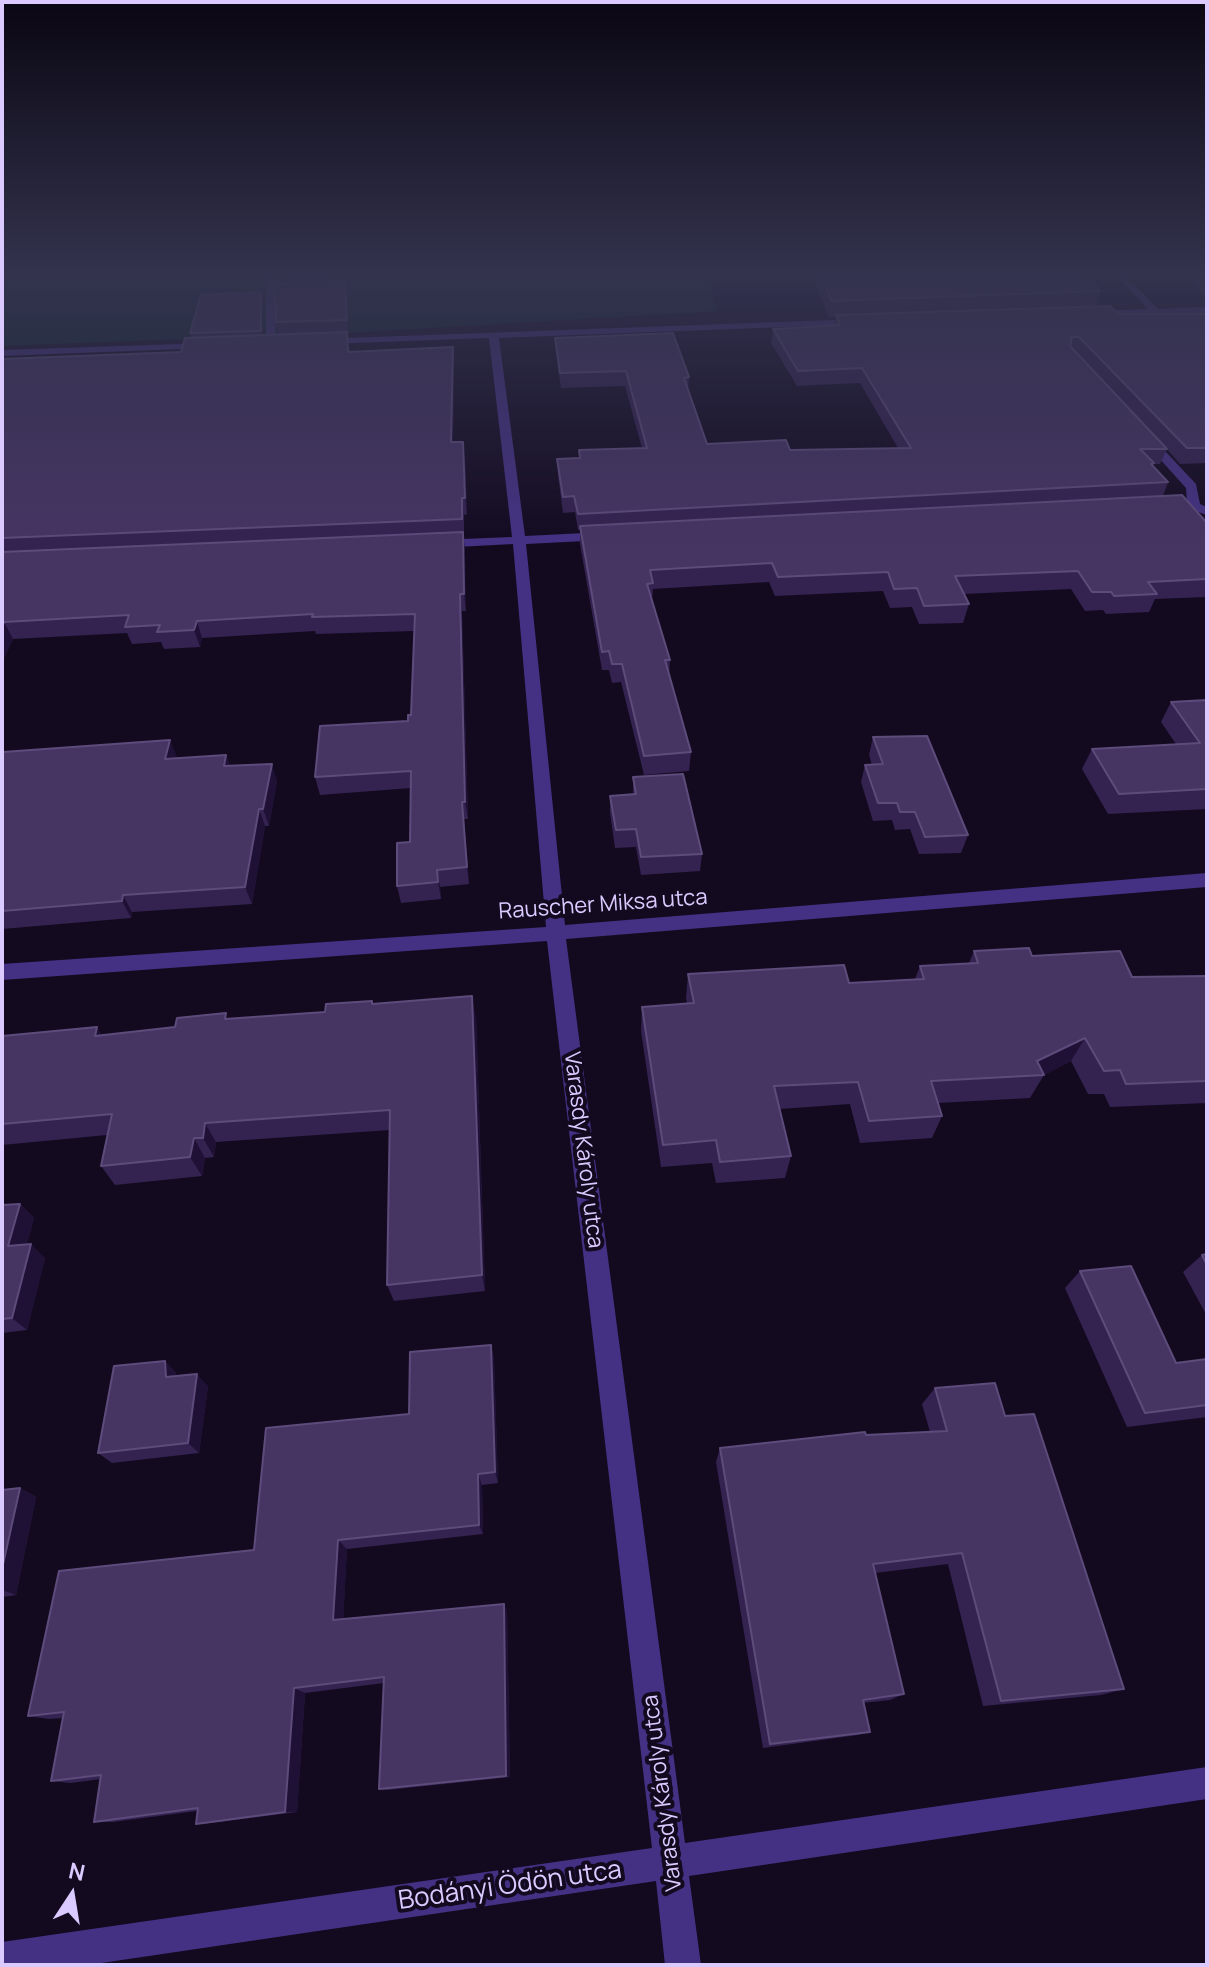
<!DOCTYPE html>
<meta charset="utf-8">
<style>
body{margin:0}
#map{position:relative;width:1209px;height:1967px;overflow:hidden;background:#130a20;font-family:Manrope,sans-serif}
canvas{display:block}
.frame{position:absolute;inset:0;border:4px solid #dbcaff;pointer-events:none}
.north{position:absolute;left:32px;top:1855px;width:80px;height:80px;-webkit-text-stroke:6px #130a20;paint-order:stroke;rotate:12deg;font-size:22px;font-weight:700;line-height:32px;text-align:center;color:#dbcaff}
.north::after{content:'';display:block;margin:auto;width:28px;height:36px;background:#dbcaff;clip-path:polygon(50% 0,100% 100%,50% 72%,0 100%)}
</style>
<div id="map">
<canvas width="1209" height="1967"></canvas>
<div class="frame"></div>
<div class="north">N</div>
</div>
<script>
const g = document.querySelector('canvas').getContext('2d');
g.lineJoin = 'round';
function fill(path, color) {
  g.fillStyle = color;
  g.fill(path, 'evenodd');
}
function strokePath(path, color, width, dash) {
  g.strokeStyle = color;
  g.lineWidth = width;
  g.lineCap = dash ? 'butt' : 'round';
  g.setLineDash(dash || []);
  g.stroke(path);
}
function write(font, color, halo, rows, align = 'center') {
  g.font = font + ' Manrope,sans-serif';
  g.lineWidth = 8;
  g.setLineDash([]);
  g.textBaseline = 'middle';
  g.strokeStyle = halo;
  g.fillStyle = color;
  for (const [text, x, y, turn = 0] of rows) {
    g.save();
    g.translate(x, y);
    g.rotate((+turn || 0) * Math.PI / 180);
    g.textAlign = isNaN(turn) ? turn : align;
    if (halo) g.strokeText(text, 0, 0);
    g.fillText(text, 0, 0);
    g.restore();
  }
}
const green = new Path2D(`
 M2 273H708L717 311 345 333 2 346Z`);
const minor = new Path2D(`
 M266 273H274L276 343 271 346 266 343Z
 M1114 273H1123L1158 309 1207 307V313L1088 316 1091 311 1148 309Z
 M859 319 862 324 499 338 525 536 605 532 611 536 605 540 526 544 565 925 1207 873V887L566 939 685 1843 1207 1767V1799L689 1876 701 1965H665L656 1881 88 1965H2V1942L652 1848 547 941 2 980V964L546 927 513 544 437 548 430 544 437 540 512 537 489 338 324 344 320 339Z
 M212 343 213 345 208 348 2 356V350Z
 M1141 434H1149L1196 484 1200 504 1207 507V515L1192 510 1160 508 1158 505 1164 501 1187 502 1186 488 1141 438Z`);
const wall = new Path2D(`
 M814 273H1084L1100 291 1096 306 1118 314H1207V463L1180 464 1167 449 1160 464H1154L1153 466 1168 482 1163 496 1207 523V597L1155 599 1149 612 1106 614 1103 610 1085 611 1071 589 964 594 969 604 963 623 919 624 912 607 890 608 883 591 775 596 769 582 653 589 652 600 670 660 669 674 691 752 689 771 644 775 621 682 612 683 609 670H602L580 544V530H578L575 512 563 513 558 475 557 459 579 458V450L642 448 625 386 561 388 556 353 555 338 689 377 688 390 707 444 790 450 898 448 860 383 797 386 771 343 773 329 834 325 836 317H829L813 277Z
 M1207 273V299L1183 274Z
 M345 281 348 295 349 334H347L350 352 454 362 453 442 465 458 467 514 464 515V535H463L466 611H462L468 819H464L469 884 440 887 441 899 401 903 397 886 410 842 411 788 320 795 315 777 408 721 411 715 414 631 316 634 315 631 202 638 200 647 164 649 161 642 132 644 127 633 13 639 2 662V359L181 352 191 338 190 333 261 292 263 299V335H278L276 322 329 282Z
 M1207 700V809L1108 814 1082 769 1092 749 1176 744 1161 722 1171 702Z
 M873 737 968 835 961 853 919 854 910 829 895 830 892 820 873 821 861 782 865 765H872L869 755Z
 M2 754 177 757 176 758 226 755 230 766 277 781 269 826H265L252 904 132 912 131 918 2 929Z
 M633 777 702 854 700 871 641 875 636 847 615 848 610 813V796L633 794Z
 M974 951 1032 956 1132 977 1207 976V1103L1110 1107 1104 1094H1088L1071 1061 1044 1075 1030 1098 938 1103 942 1116 932 1138 860 1143 850 1104 780 1109 791 1156 785 1178 716 1183 712 1163 661 1167 641 1031 642 1007 687 1004 686 998 688 974 849 983 915 979 920 966 969 963Z
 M373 1004 476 1017 485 1291 394 1301 387 1285 390 1130 216 1142 214 1157 205 1158 202 1176 115 1185 101 1166 107 1135 2 1145V1036L102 1035 175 1027 229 1019 325 1012Z
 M20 1204 34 1218 27 1244 45 1258 27 1330 2 1333V1205Z
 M1207 1254V1316L1183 1272 1202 1255Z
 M1080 1271 1176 1363 1207 1359V1417L1127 1427 1065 1288Z
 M491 1345 494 1359 498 1483 482 1485 483 1534 347 1549 343 1619 507 1611 510 1777 387 1790 379 1789 384 1683 305 1693 297 1812 211 1823 196 1824 197 1811 113 1822H94L101 1779 71 1783 51 1781 63 1718 49 1719 28 1716 254 1550 409 1414Z
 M165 1361 176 1373V1376L208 1386 199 1453 112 1463 98 1453Z
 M935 1388 1005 1416 1124 1689 1101 1695 983 1706 948 1564 875 1573 904 1694 890 1700 863 1703 870 1732 858 1735 763 1748 716 1462 720 1448 866 1435 930 1432 922 1404Z
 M20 1488 36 1497 16 1595 2 1597V1490Z`);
const shadedWall = new Path2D(`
 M345 281 348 295 349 334 347 320Z
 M261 292 263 299V338L261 331Z
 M453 347 454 362 453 458 451 442Z
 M463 442 465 458 467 514 465 498Z
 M463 532 465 549 466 611 464 594Z
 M460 594 462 611 468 819 465 802Z
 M197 621 202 638 200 647 194 630Z
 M4 622 13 639 2 662V627Z
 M170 740 177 757 172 776 165 759Z
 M226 755 233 773 224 766Z
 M272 764 277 781 269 826 263 809Z
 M462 802 464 819 469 884 467 867Z
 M259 809 265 826 252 904 245 887Z
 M437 870 440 887 441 899 438 882Z
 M123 895 132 912 131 918 122 901Z
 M472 996 476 1017 485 1291 482 1275Z
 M97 1027 110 1048 95 1036Z
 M1085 1038 1071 1061 1044 1075 1037 1061Z
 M205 1123 216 1142 214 1157 203 1138Z
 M194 1138 205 1158 202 1176 190 1157Z
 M20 1204 34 1218 23 1260 8 1246Z
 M31 1244 45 1258 27 1330 12 1318Z
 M491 1345 494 1359 498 1483 495 1472Z
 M165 1361 176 1373 178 1388 166 1377Z
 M197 1374 208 1386 199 1453 188 1443Z
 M478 1474 482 1485 483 1534 479 1525Z
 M20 1488 36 1497 16 1595 2 1590V1569Z
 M338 1540 347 1549 343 1626 333 1620Z
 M504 1604 507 1611 510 1777 506 1776Z
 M294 1688 305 1693 297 1812H285Z`);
const building = new Path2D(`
 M289 273H327L328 282 345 281 347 320 276 322 275 284 290 283Z
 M820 273H1084L1100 291 831 301Z
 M261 292V331L190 333 201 295Z
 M1110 306 1118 314H1207V448H1187L1079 337H1072L1070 346 1167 449H1140L1154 463 1151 464 1168 482 578 514 574 496 563 497 557 459 580 458 579 450 647 448 626 371 560 373 555 338 673 333 689 377 684 378 707 444 786 440 790 450 911 448 862 368 798 371 773 329 840 325 836 315Z
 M347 332 348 352 453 347 451 442H463L465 498H462V519L2 538V359L181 352 185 338Z
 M1182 495 1207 523V579L1148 582 1157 594 1114 596 1111 592H1092L1078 571 955 576 969 604 924 606 917 588 894 589 888 572 778 577 772 563 650 570 653 583 647 584 670 660H665L691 752 644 756 622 664H612L609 651 602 652 580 526Z
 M463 532 464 594H460L465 802H462L467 867 437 870 438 882 397 886V843L410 842 411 771 315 777 320 726 408 721V715H411L415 614 312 617 313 614 197 621 194 630 157 632 160 625 125 627 129 615 4 622 2 627V552Z
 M1207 700V789L1119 794 1092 749 1200 743 1171 702Z
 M927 736 968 835 925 837 915 812H900L897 803H878L865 765 883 764 873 737Z
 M170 740 165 759 226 755 224 766 272 764 263 809H259L245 887 123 895 122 901 2 911 3 752Z
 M683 774 702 854 641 857 636 829 616 830 610 796 636 794 633 777Z
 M1029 948 1032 956 1120 951 1132 977 1207 976V1081L1126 1084 1120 1070 1104 1071 1085 1038 1037 1061 1044 1075 931 1081 942 1116 869 1121 858 1082 774 1086 791 1156 720 1162 716 1140 663 1145 642 1007 694 1003 688 974 844 965 849 983 924 979 920 966 978 963 974 951Z
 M472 996 482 1275 387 1285 390 1110 205 1123 203 1138H194L190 1157 101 1166 112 1114 2 1124V1036L97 1027 95 1036 175 1027 177 1018 226 1013 225 1019 325 1012 326 1004 372 1001V1004Z
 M20 1204 8 1246 31 1244 12 1318 2 1319V1205Z
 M1207 1254V1265L1202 1255Z
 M1131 1266 1176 1363 1207 1359V1405L1145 1413 1080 1271Z
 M491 1345 495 1472 478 1474 479 1525 338 1540 333 1620 504 1604 506 1776 379 1789 384 1677 294 1688 285 1812 196 1824 198 1808 94 1822 101 1775 51 1781 64 1712 28 1716 59 1571 254 1550 266 1428 409 1414 410 1352Z
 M165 1361 166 1377 197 1374 188 1443 98 1453 114 1366Z
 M995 1383 1005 1416 1034 1414 1124 1689 1001 1701 962 1553 873 1564 904 1694 863 1700 870 1732 770 1744 720 1448 865 1432 866 1435 947 1431 935 1388Z
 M20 1488 2 1569V1490Z`);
const streetNames = [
 ["Rauscher Miksa utca",603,905,-4],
 ["Varasdy Károly utca",583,1150,83],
 ["Varasdy Károly utca",663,1793,-97]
];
const nearStreetnames = [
 ["Bodányi Ödön utca",510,1886,-8]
];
fill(green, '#0d262b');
fill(minor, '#453184');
fill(wall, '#342250');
fill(shadedWall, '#1f1135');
fill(building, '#463463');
strokePath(building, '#5d4b7b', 2);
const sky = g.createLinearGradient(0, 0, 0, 549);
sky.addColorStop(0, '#0a0612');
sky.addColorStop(0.5, '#33334e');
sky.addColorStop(1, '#33334e00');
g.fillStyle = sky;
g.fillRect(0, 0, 1209, 549);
write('22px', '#dbcaff', '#130a20', streetNames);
write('26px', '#dbcaff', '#130a20', nearStreetnames);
</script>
